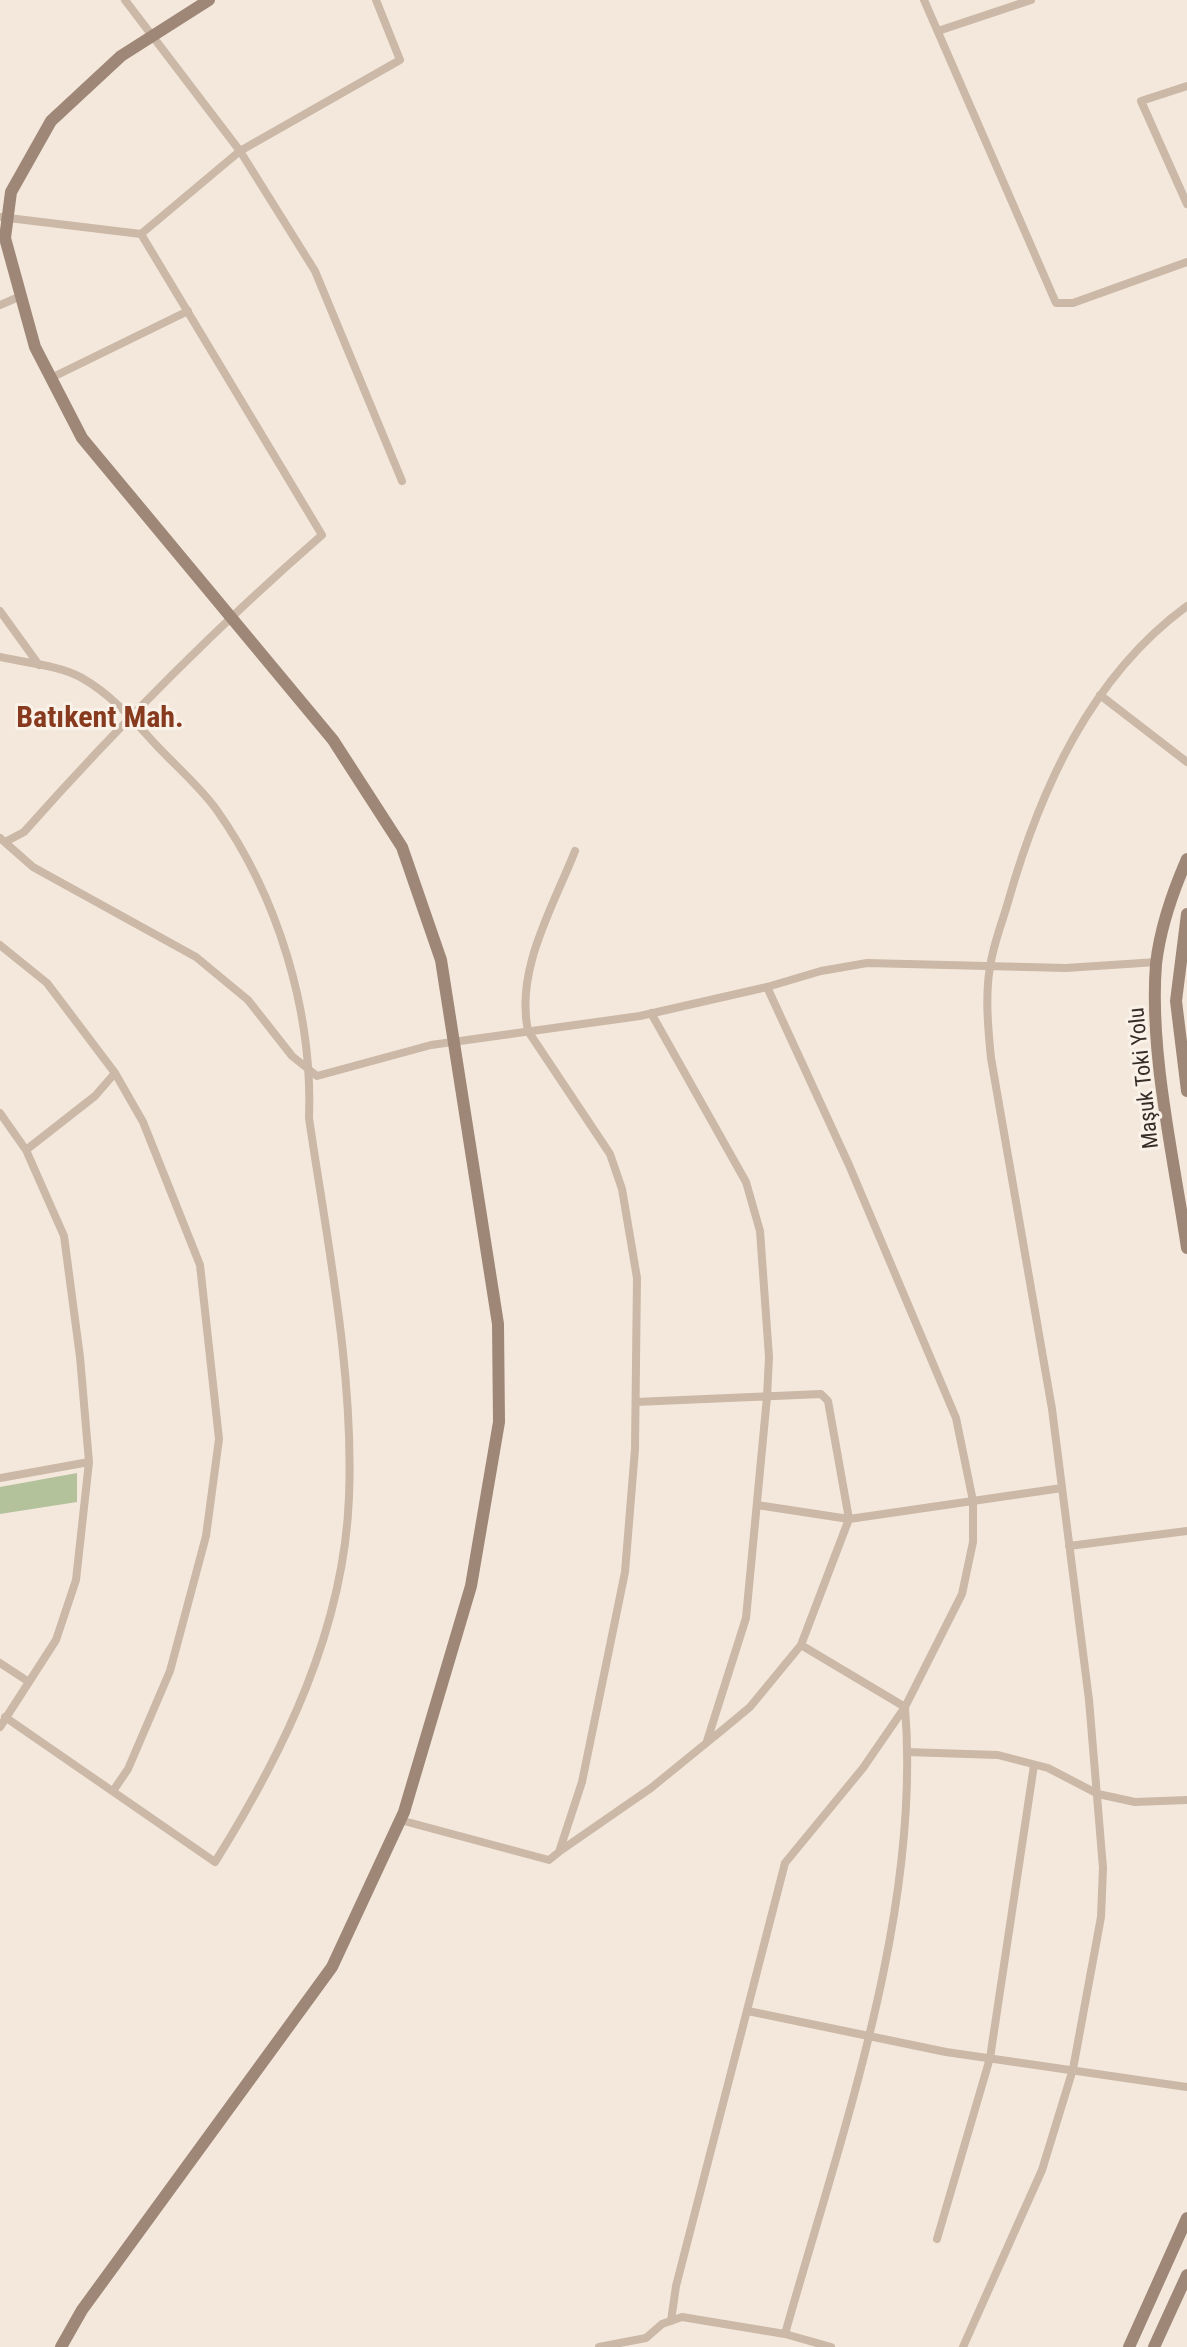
<!DOCTYPE html>
<meta charset="utf-8">
<style>
body{margin:0}
canvas{display:block;background:#f3e8db}
</style>
<canvas width="1187" height="2347"></canvas>
<script>
const g = document.querySelector('canvas').getContext('2d');
g.lineJoin = 'round';
function fill(path, color) {
  g.fillStyle = color;
  g.fill(path, 'evenodd');
}
function strokePath(path, color, width, dash) {
  g.strokeStyle = color;
  g.lineWidth = width;
  g.lineCap = dash ? 'butt' : 'round';
  g.setLineDash(dash || []);
  g.stroke(path);
}
function write(font, color, halo, rows, align = 'center') {
  g.font = font + ' "Roboto Condensed",sans-serif';
  g.lineWidth = 6;
  g.setLineDash([]);
  g.textBaseline = 'middle';
  g.strokeStyle = halo;
  g.fillStyle = color;
  for (const [text, x, y, turn = 0] of rows) {
    g.save();
    g.translate(x, y);
    g.rotate((+turn || 0) * Math.PI / 180);
    g.textAlign = isNaN(turn) ? turn : align;
    if (halo) g.strokeText(text, 0, 0);
    g.fillText(text, 0, 0);
    g.restore();
  }
}
const green = new Path2D(`
 M77 1473V1502L0 1514V1487Z`);
const street = new Path2D(`
 M376 0 400 60 240 151 315 271 402 481
 M924 0 1056 303H1073L1187 262
 M938 31 1031 0
 M1187 86 1141 101 1187 204
 M0 217 141 234 240 151 125 0
 M0 305 21 296
 M51 378 188 311
 M0 611 39 665
 M0 657C25 663 60 665 82 678 112 695 135 722 158 747 177 767 200 787 216 809 278 896 313 1012 309 1118 327 1241 354 1373 349 1497 344 1629 284 1752 215 1862L5 1717
 M1100 695 1187 762
 M0 838 33 867 196 957 248 1000 292 1056 317 1076 431 1045 640 1016 767 987 821 971 867 963 1066 968 1157 962
 M7 841 24 832C120 724 213 630 322 535L141 234
 M0 945 47 983 115 1073 143 1122 200 1265 219 1439 206 1536 170 1671 128 1769 113 1791
 M651 1013 746 1182 760 1231 769 1357 767 1397 746 1618 707 1741
 M0 1113 26 1150 64 1236 80 1357 89 1462 76 1580 56 1640 0 1727
 M26 1150 95 1096 115 1073
 M0 1478 89 1462
 M757 1505 849 1519 1062 1488
 M1069 1546 1187 1531
 M0 1663 29 1682
 M907 1752 998 1755 1048 1768 1098 1794 1135 1802 1187 1800
 M400 1820 549 1860 559 1852 582 1782 625 1572 635 1449 637 1278 622 1189 610 1154 528 1031C515 970 553 907 575 851
 M560 1851 651 1788 726 1727 750 1707 801 1645 849 1519 828 1401 821 1394 636 1402
 M748 2011 946 2052 1187 2087
 M937 2239 990 2058 1034 1765
 M671 2321 676 2286 785 1863 863 1768 905 1707 962 1594 973 1542V1501L956 1418 849 1165 767 987
 M785 2334C840 2138 922 1912 905 1707L801 1645
 M599 2347 646 2338 662 2324 682 2317 785 2334 831 2347
 M963 2347 1042 2170 1073 2069 1101 1917 1103 1868 1089 1700 1052 1409 991 1058C988 1028 985 996 990 967 993 945 1002 923 1008 902 1040 790 1090 677 1187 606`);
const secondary = new Path2D(`
 M1187 859C1173 891 1160 929 1156 964 1149 1052 1174 1159 1187 1248
 M1187 914 1176 1001 1187 1091
 M61 2347 82 2310 332 1967 404 1812 471 1586 499 1422 498 1324 441 960 402 847 333 740 82 438 35 347 5 238 11 192 51 121 121 56 209 0
 M1129 2347 1187 2218
 M1154 2347 1187 2275`);
const streetNames = [
 ["Maşuk Toki Yolu",1145,1078,-96]
];
const districtNames = [
 ["Batıkent Mah.",100,719]
];
fill(green, '#b4c29b');
strokePath(street, '#cbb8a7', 8);
strokePath(secondary, '#9f8778', 12);
write('22px', '#372d28', '#faf2e8', streetNames);
write('bold 30px', '#883a1e', '#faf2e8', districtNames);
</script>
